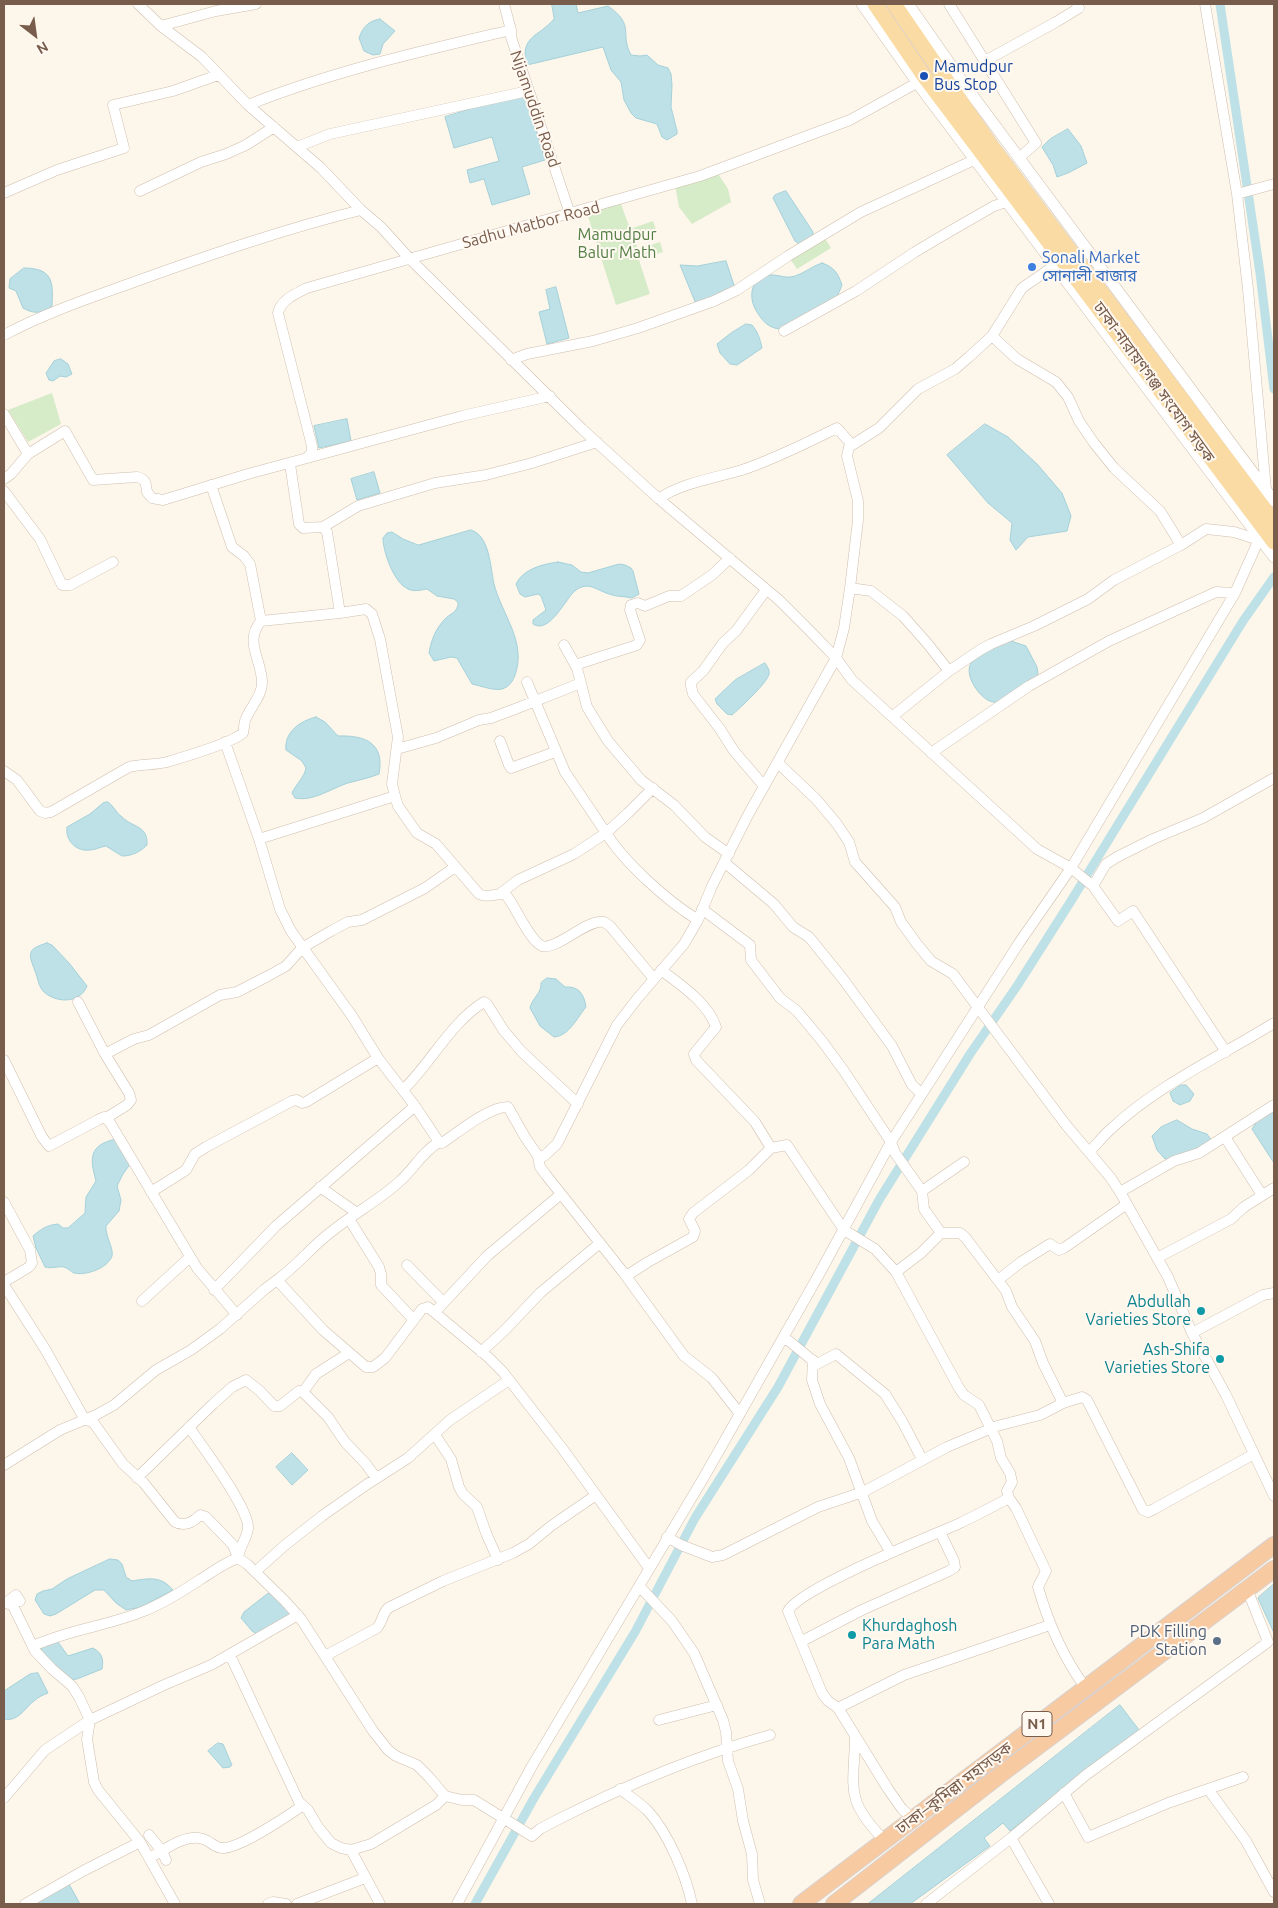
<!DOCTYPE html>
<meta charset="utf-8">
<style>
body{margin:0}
#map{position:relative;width:1278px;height:1908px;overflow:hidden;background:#fdf6ea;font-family:Ubuntu,sans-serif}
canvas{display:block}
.frame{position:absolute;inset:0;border:5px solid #785c4c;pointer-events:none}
.north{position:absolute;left:10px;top:10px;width:50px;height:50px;-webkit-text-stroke:4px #fff9f1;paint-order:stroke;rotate:150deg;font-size:14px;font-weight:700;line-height:20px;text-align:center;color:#785c4c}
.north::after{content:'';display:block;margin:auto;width:18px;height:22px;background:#785c4c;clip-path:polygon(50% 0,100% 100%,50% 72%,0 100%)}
</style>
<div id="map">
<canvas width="1278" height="1908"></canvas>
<div class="frame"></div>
<div class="north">N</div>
</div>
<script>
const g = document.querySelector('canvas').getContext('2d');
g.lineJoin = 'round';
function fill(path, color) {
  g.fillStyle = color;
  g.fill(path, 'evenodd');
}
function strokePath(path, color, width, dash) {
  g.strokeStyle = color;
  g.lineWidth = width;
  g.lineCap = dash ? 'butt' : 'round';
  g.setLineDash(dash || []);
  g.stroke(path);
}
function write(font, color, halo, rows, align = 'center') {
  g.font = font + ' Ubuntu,"Noto Sans Bengali",sans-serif';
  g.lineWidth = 4;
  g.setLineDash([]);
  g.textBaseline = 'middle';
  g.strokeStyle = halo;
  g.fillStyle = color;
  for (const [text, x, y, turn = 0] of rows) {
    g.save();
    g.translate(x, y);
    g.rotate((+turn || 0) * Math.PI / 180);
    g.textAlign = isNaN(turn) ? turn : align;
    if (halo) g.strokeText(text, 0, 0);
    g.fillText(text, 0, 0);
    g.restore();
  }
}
const green = new Path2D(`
 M717 172 728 189 731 202 692 224 679 207 675 185Z
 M619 201 621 204 630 229 653 221 656 230 634 238 638 249 660 242 663 252 639 260 650 294 616 305 586 210Z
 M824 237 831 248 797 269 789 257Z
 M52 393 61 424 28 442 8 410Z`);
const water = new Path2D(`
 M552 4H576L578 13 608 6C636 26 619 32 631 55L640 56 647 55 658 65 668 68 671 74 672 85 671 107 677 131V134L667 140 662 137 657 124 636 118 631 113 624 100 621 82 611 70 603 47 527 65C519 36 539 37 554 19Z
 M380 19 395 31 383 44 380 54 373 55 364 51 359 38C363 27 368 21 380 19Z
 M525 93 545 160 522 167 530 194 492 205 484 179 470 183 467 170 499 161 492 137 454 148 445 117Z
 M1068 129 1081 146 1087 163 1068 173 1057 177 1053 165 1042 147 1050 139Z
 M786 191 813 232V236L799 244 795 241 773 198 775 195Z
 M726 261 735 288 696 304 680 265 697 266Z
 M822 263C834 267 838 273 842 285L837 297 780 329C769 328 763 322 757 312 747 297 751 275 772 275 780 275 787 279 795 276 805 273 812 266 822 263Z
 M24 268C54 268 53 283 52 306 43 314 33 314 23 308L16 291 9 288 10 279Z
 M556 287 569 338 547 344 539 312 550 309 546 290Z
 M746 324 752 325C758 332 760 339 762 348L737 365 730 364 720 353 717 344 731 333Z
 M61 359 68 364 72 374 66 377 60 376 53 381 49 380 46 373 54 361Z
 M347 419 351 441 319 448 314 426Z
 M985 424 1008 437 1037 464 1062 493 1071 516 1067 531 1028 537 1016 550 1010 540 1012 523 988 503 947 455Z
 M374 472 380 493 357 500 351 479Z
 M471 530C490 536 490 566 494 584 502 615 527 642 515 675 513 681 509 687 502 689 494 691 481 686 472 684L457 658 451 657 434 661 429 653C431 641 435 630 444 620 449 614 459 612 458 602L454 599 437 596 427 589C421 590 414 592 408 589 394 583 383 552 383 538L387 533 392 532 403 539 418 545Z
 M558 562 572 565 581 572 588 573 619 564 625 565 631 568 633 571 639 594 632 598C624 596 616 597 609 594 596 590 589 581 576 590 566 597 550 635 533 624V620L546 610 541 596 538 594 525 597 520 594 516 584C523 569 543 564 558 562Z
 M1008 640 1026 646 1037 667 1038 674C1033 682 1002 704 993 702 980 700 962 673 972 662 981 652 996 646 1008 640Z
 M765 663C767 666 770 670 769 674 768 682 740 708 732 715L727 714 717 704 715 699 735 680Z
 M316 717 325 722 338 736C365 735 385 743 379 774 369 778 359 780 348 783 332 788 313 802 295 798L292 793C296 784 304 778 306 768L302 761 286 750C284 732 300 721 316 717Z
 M108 802C114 806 116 813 122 817 133 828 148 825 147 845 140 852 132 856 122 856L106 846C100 847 95 850 90 850 76 852 65 840 67 827L90 814 103 803Z
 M47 943 52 945 69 963 87 986C80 1004 56 1003 44 992 38 986 38 978 35 971 28 953 27 949 47 943Z
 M547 978 556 979 565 987C579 986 584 994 586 1007 577 1018 569 1036 554 1037L540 1026 530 1008C532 998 542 993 541 983Z
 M1181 1085H1186L1194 1094 1190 1101 1180 1105 1173 1101 1170 1093Z
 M1274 1109V1163L1252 1129 1257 1121Z
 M1177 1120 1192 1129 1207 1134 1212 1141 1207 1145 1171 1159H1165L1157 1150 1152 1136 1161 1127Z
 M116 1139 131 1163 123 1174 117 1186 121 1200 119 1211 106 1226C105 1236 114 1248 112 1256 108 1268 86 1276 74 1273 71 1272 68 1268 64 1267 58 1266 52 1269 45 1267L36 1248 33 1236C41 1229 47 1225 58 1224L63 1228H68L85 1213 86 1197 96 1181C90 1159 88 1145 116 1139Z
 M292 1453 308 1470 292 1485 276 1467Z
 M110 1559 118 1560 122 1564 126 1577 132 1581C150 1578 161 1576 173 1590L141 1607 126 1610 116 1603 104 1590H95L56 1614 50 1616 44 1614 35 1600 37 1594 43 1591 52 1589 67 1579Z
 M1274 1584V1633L1258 1598Z
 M271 1593 288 1608 291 1616 257 1634 252 1631 241 1618 244 1612 267 1594Z
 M52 1641 58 1642 68 1656 93 1648C102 1653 104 1659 102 1669L77 1679 67 1680 43 1655 41 1650 43 1645Z
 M38 1673 48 1693C43 1695 38 1697 34 1701 24 1709 18 1722 4 1719V1691L30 1674Z
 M1120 1705 1139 1730 1010 1831 1003 1823 984 1838 990 1846 910 1904H868Z
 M218 1743 223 1744 232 1765 230 1767 223 1768 208 1751Z
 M69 1884 80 1904H27Z`);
const canal = new Path2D(`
 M1220 4 1260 273 1274 389
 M475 1904 534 1798 635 1632 695 1518 778 1387 879 1200 970 1054 1017 986 1071 901 1243 621 1274 577`);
const minor = new Path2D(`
 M138 4 161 26 202 57 248 105 321 168 361 210 381 227 409 258 582 429 659 499 779 600 810 631 836 658 852 680 1037 849 1071 868 1019 943 891 1142 817 1278 704 1477 532 1766 457 1904
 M504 4 511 30V37L570 214
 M949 4 1036 143 1019 158
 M1205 4 1237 194 1248 289 1266 490
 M161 26 216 11 256 4
 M985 61 1056 22 1079 8 1077 4
 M248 105C333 71 422 51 511 30
 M297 147 330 134 528 91
 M140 191 201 162 226 154 246 145 274 127
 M4 193 57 170 124 148 113 105 173 91 218 75
 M1237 194 1274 184
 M784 331 856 291 915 252 947 233 994 206 1006 202
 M4 335C45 313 90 298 134 282 209 255 284 229 361 210
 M992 336 1017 359 1056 382 1068 397 1079 421 1094 443 1114 468 1160 511 1181 545
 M511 360 527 354 593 341 638 328 714 301 737 290 788 256 861 212 974 160
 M4 414 28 454
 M307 458 312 452V446L278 313C281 300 295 294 307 288L700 176 850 120 924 79
 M290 464 299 524 303 528 323 527 327 532 340 613
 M4 479 11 474 28 454 65 431 93 480 137 477C146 479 146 484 147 492L152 498 163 500 248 474 462 416 550 396
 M211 485 232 547 244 556 250 564 261 621
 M4 491 40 539 62 585H70L113 562
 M659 499C677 484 719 477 742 470 775 459 806 443 837 428L851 444
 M323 527 358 506 435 483 486 475 532 463 597 442
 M850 588 871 591 903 616 927 643 949 671
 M564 645 577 668 587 707 608 741 641 780 674 805 705 837 729 854
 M575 665 637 645 640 640 630 610 631 605 638 603 645 606 669 596H681L712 575 730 558
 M527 682 565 772 606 833 628 813 653 788
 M893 716 949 671 980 650 991 644 1034 626 1088 599 1114 580 1181 545 1206 529 1234 532 1259 540
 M500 741 509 765 511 768 555 752
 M225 742 259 839 280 909 291 931 352 1016 378 1058 415 1106 439 1142
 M397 749 436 738 479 720 491 718 515 709 581 683
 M931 753 1029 686 1109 641 1216 592 1235 593
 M778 763 816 799 837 824 849 842 855 862 895 907 901 922 917 944 931 961 953 974 1066 1125 1110 1177 1120 1192 1168 1277 1192 1333 1226 1395 1274 1496
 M4 771 17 780 40 811 45 813 51 812 129 767C141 764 156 765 167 762 184 757 232 743 243 733 244 729 244 725 245 721 249 708 263 696 262 681 261 659 244 641 261 621L340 613 366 609 372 614 380 639 398 737 392 784 395 796 398 806 417 833 436 844 479 894C488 899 496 892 506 895 516 907 529 940 542 946 556 951 588 918 604 922 604 922 610 926 610 926L654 979
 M764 786 734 751 720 729 693 694 691 686V682L703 671 723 643 736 631 766 590
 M259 839 395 796
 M724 862 774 904 793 927 809 937 843 979 892 1046 912 1085 922 1094
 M1093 886 1106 864 1117 857 1153 839 1203 818 1274 778
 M501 893 518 880 574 854 606 833C625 863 667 901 698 920
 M702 909 750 945 751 960 780 998 797 1011 822 1041 844 1071 891 1142 895 1153 922 1191 924 1209 941 1233H960L965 1237 1006 1291 1012 1307 1035 1341 1043 1363 1063 1403 1082 1397 1087 1400 1143 1510 1148 1512 1154 1509 1254 1454
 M661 970C681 985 708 1003 716 1027L694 1054 696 1060 755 1122 771 1148 787 1145 844 1230 875 1249 896 1272 959 1388 964 1395 979 1405 997 1441 1001 1458 1010 1473 1012 1482 1007 1491 1009 1498 1016 1508 1046 1571 1038 1587C1048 1622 1063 1657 1085 1687
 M78 1002 105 1054
 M1226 1052 1133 911 1118 921 1093 886 1071 868 1235 593 1260 537
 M4 1060 42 1137 49 1146 98 1120 104 1117 109 1121 197 1268 237 1315
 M403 1090C431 1063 451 1022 484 1002L487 1004 504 1031 522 1052 578 1104
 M106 1118 127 1105 131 1100 129 1093 105 1054 134 1039 149 1035 220 995 237 992 268 976 286 966 302 948 331 931 348 922 362 920 425 888 455 867
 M1225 1137 1262 1195
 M1090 1151C1097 1144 1103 1136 1111 1129 1156 1086 1221 1056 1274 1023
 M538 1156H544L557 1144 617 1025 637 999 684 944 698 920 712 886 748 815 836 658 844 628 850 588 858 520V501L847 456 849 447 879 428 918 389 955 369 969 357 992 336 1022 288 1054 266
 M320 1187 357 1213
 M922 1191 964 1162
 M151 1192 186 1170 195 1154 206 1147 292 1101 297 1100 302 1103 306 1102 378 1058
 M1120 1192 1174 1161 1199 1153 1274 1105
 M4 1202 30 1250 32 1263 29 1267 4 1282
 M349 1219 379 1267 381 1274V1285L414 1320
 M1157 1258 1231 1219 1244 1207 1274 1188
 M407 1265 443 1302
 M896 1272 921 1253 941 1233
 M626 1276 648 1262 693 1237 695 1231 689 1219 693 1213 749 1170 771 1148
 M277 1280C297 1266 311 1247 331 1232 353 1214 378 1201 399 1182 415 1168 420 1154 439 1142L442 1143C457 1133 490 1106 508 1107L525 1137 538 1156 540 1167 546 1175 623 1272 684 1356 712 1378 740 1414
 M998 1280 1021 1262 1050 1244 1059 1250 1064 1248 1127 1204
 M4 1285 45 1349 85 1420 93 1422 123 1464 143 1482 175 1522C184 1527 194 1522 200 1515L206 1517 233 1545 238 1558
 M214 1290 276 1226 415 1106
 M142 1301 190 1257
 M435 1312 487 1256 561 1194
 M1192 1333 1263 1295 1274 1293
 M783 1339 789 1341 817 1364 836 1354 885 1394 902 1421 922 1459
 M481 1352 505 1330 540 1293 600 1243
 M813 1360 812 1380 820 1404 849 1458 872 1521 891 1553
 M303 1392 316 1374 349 1353
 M189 1427C202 1446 249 1508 248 1528 247 1539 239 1547 238 1558
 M435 1435 451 1459 459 1487 463 1494 477 1507 486 1533 498 1560
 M4 1465 60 1430 96 1415 114 1405 156 1370 191 1350 220 1329 265 1289 277 1280 323 1330 366 1367H373L385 1358 422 1309 428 1307 488 1357 503 1372 562 1448 649 1568
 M137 1478 213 1404 232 1387 246 1380 260 1391 274 1406H280L299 1391 303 1392 328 1417 345 1442 366 1464 376 1478
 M667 1537 681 1545 712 1557 723 1555 818 1507 863 1492 947 1447 997 1426 1040 1415 1063 1403
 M255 1572 284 1546 322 1516 366 1485 408 1458 450 1420 509 1380
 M640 1587 672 1621 694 1653 723 1720 726 1732 728 1761 738 1789 743 1821 752 1854 753 1880 760 1904
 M4 1602 13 1606 35 1651 52 1669 72 1686 79 1697 90 1720 87 1739 94 1782 98 1790 140 1842 175 1904
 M7 1602 16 1595 20 1601
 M802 1641 862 1610 949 1571 955 1567 954 1561 940 1532
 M33 1646C70 1629 108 1626 144 1611 164 1603 183 1591 201 1579 214 1571 224 1563 238 1558L247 1564 285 1601 301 1619 373 1731 388 1750 396 1756 417 1765 429 1777 445 1796 462 1800H474L532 1836 540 1829 555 1821C624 1786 695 1756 770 1735
 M230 1655 299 1802 308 1810 318 1827 331 1843 341 1848 351 1850 371 1844 436 1805 445 1796
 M325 1656 377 1628C383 1621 382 1614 388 1608L443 1581 513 1553 529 1544 551 1526 596 1495
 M838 1708 904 1675 1050 1625
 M659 1720 717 1705
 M855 1737C854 1790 844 1799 885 1841
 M620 1789C629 1796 640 1803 648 1811 668 1833 686 1875 692 1904
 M1208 1789 1243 1777
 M1064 1793 1088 1837 1168 1803 1208 1789 1246 1841 1274 1892
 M4 1798 45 1750 90 1720 164 1685 211 1665 298 1615
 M914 1820 902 1809 888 1789 838 1708 828 1701 822 1693 788 1611C800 1588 929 1537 958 1524 975 1516 992 1507 1009 1498
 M149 1835 162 1851 166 1860
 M1011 1838 1049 1904
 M351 1850 380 1904
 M150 1858C164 1850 186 1833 203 1839 211 1841 215 1849 224 1848 241 1847 286 1817 302 1806
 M25 1904 83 1871 140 1842
 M268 1904 273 1902 286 1904
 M297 1904 365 1878
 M926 1904 1011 1838 1086 1775 1268 1642 1247 1589`);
const tertiary = new Path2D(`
 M862 4 927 96 1274 557
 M908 4 964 84 1274 501`);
const primary = new Path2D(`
 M875 4 924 76 1274 542
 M894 4 992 147 1274 522`);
const trunk = new Path2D(`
 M801 1904 1274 1545
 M834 1904 1005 1771 1274 1569`);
const markers = [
 [924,76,5,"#1a4fb4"],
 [1032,267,5,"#3f7fe0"],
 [1201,1311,5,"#0f9aa8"],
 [1220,1359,5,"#0f9aa8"],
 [852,1635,5,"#0f9aa8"],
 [1217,1641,5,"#5c6f8a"]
];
const shields = [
 [1037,1724,30]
];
const shieldNames = [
 ["N1",1037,1724]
];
const transitNames = [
 ["Mamudpur",934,67],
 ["Bus Stop",934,85]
];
const streetNames = [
 ["Nijamuddin Road",535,109,71],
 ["Sadhu Matbor Road",531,225,-15],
 ["ঢাকা-নারায়ণগঞ্জ সংযোগ সড়ক",1154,382,54],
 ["ঢাকা–কুমিল্লা মহাসড়ক",954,1788,-37]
];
const parkNames = [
 ["Mamudpur",617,235],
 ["Balur Math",617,253]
];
const shopNames = [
 ["Sonali Market",1042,258],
 ["সোনালী বাজার",1042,276]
];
const cultureNames = [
 ["Abdullah",1191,1302],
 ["Varieties Store",1191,1320],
 ["Ash-Shifa",1210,1350],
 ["Varieties Store",1210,1368],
 ["Khurdaghosh",862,1626,"left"],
 ["Para Math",862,1644,"left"]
];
const serviceNames = [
 ["PDK Filling",1207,1632],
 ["Station",1207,1650]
];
fill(green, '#d6ebc7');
fill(water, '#bde1e7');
strokePath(water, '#a4d0d9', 1);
strokePath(canal, '#bde1e7', 9);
strokePath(minor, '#cfbeae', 11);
strokePath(tertiary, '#cfbeae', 12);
strokePath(primary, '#d9d1cd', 16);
strokePath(trunk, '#d9d1cd', 18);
strokePath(minor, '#fff', 10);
strokePath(tertiary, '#fff', 11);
strokePath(primary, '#fadba3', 15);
strokePath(trunk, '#f8caa2', 16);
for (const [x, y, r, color] of markers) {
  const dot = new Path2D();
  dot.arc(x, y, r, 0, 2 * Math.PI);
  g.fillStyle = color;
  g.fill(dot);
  strokePath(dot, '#fff9f1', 2);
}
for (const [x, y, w] of shields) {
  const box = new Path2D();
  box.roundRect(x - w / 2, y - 12.5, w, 25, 4);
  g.fillStyle = '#fff9f1';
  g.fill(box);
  strokePath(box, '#785c4c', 1);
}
write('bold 15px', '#785c4c', null, shieldNames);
write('16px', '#164399', '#fff9f1', transitNames, 'left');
write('16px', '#785c4c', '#fff9f1', streetNames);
write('16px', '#547e44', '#fff9f1', parkNames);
write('16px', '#366cbe', '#fff9f1', shopNames, 'left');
write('16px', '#0d838f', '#fff9f1', cultureNames, 'right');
write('16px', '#4e5e75', '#fff9f1', serviceNames, 'right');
</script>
